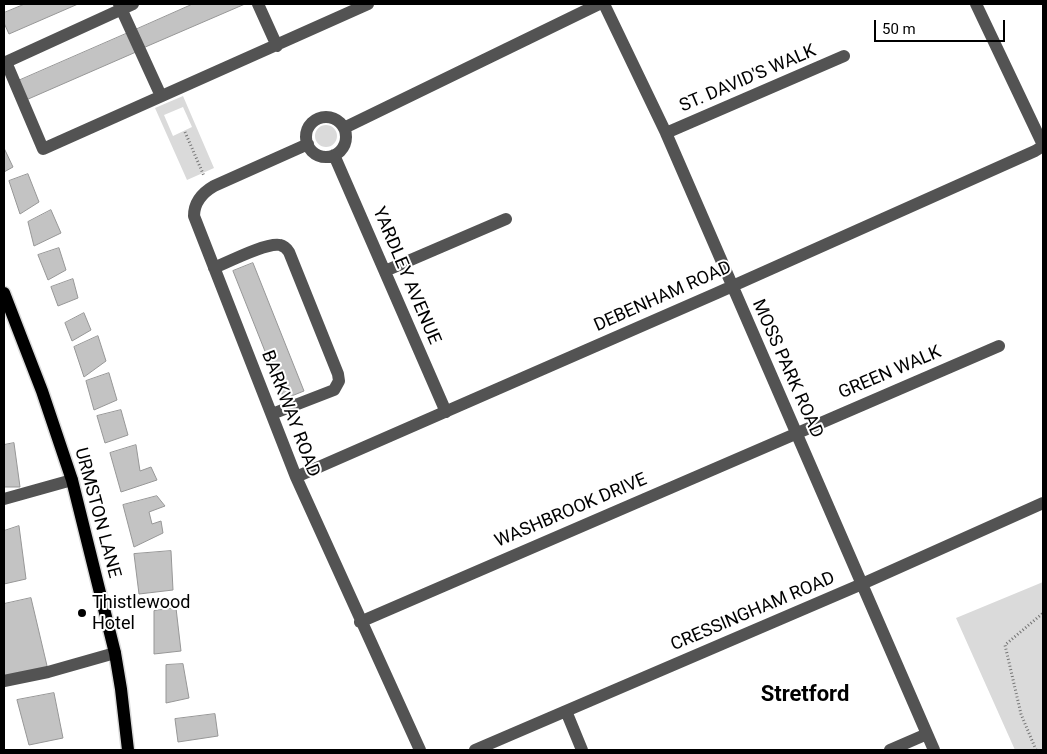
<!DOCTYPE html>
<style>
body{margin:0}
#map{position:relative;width:1047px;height:754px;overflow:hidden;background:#fff;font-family:Roboto,sans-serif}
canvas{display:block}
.frame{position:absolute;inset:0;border:5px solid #000;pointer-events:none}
.scale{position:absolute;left:874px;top:20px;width:131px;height:22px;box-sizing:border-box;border:2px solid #000;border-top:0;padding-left:6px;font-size:15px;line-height:18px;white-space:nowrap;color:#000;-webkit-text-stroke:4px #fff;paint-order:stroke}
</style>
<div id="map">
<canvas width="1047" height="754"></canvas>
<div class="frame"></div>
<div class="scale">50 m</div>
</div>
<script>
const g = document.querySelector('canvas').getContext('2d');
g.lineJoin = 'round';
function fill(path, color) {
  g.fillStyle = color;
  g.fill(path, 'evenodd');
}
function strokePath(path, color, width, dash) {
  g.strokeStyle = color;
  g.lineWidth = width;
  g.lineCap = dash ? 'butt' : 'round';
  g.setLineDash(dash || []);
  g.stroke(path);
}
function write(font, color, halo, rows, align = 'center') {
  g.font = font + ' Roboto,sans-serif';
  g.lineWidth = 4;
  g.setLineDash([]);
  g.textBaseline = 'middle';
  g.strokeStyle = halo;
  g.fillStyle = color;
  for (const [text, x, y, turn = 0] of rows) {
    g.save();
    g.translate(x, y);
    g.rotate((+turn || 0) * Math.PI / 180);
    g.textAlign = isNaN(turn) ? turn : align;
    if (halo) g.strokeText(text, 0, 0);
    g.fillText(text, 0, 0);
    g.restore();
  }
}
const green = new Path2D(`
 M183 96 214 168 187 180 155 108ZM183 107 192 127 173 136 164 115Z
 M315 136a11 11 0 1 1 22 0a11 11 0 1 1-22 0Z
 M1043 582V750H1015L956 618Z`);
const building = new Path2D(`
 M25 4H78L9 34 4 23V13Z
 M193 4H245L143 48 135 30Z
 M128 33 136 52 26 100 18 81Z
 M4 148 13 167 4 172Z
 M28 174 39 202 20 214 9 181Z
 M51 210 61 233 34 246 28 222Z
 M59 248 66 270 48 280 38 255Z
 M253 263 304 391 284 399 233 271Z
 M73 279 78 298 58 306 51 287Z
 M84 313 91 330 72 341 65 323Z
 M98 336 106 361 84 377 74 347Z
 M109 373 117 400 94 410 86 381Z
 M121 410 128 435 105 443 97 416Z
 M14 443 20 487H4V445Z
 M136 445 140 471 151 467 157 480 121 492 110 453Z
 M157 496 165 506 149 512 152 524 161 521 163 533 134 547 123 505Z
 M19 526 26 579 4 584V531Z
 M171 551 173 590 139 594 134 554Z
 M31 598 48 670 4 677V604Z
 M176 608 181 651 154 654V611Z
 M183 664 189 698 166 703V665Z
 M54 693 63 738 29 745 17 700Z
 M215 714 218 736 178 742 175 719Z`);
const path = new Path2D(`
 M185 132 204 176
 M1036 750 1021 714 1005 645 1043 613`);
const minor = new Path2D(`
 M119 4 161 96
 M258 4 277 46
 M604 4 666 133 934 750
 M976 4 1043 145
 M6 62 43 149 368 4
 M4 63 133 4
 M306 137a20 20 0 1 1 40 0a20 20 0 1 1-40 0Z
 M344 128 599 4
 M666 133 844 56
 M308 144 214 186C202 193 194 202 194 216L296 477 420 750
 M334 155 446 412
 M214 268C228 262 267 242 280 245 285 246 287 249 289 252L338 374 339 381 334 390 272 414
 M385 271 506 219
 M296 477 717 293 1035 151 1043 146
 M4 499 72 480
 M360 622 999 346
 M4 681 48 672 115 653
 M566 711 582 750
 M475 750 862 584 1043 503
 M890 750 927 734`);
const major = new Path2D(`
 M4 293 42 391 72 480 115 653 121 689 128 750`);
const markers = [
 [82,613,5,"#000"]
];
const streetNames = [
 ["ST. DAVID'S WALK",748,79,-23],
 ["YARDLEY AVENUE",406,276,67],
 ["DEBENHAM ROAD",663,297,-24],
 ["MOSS PARK ROAD",787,369,66],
 ["GREEN WALK",890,373,-23],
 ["BARKWAY ROAD",290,414,69],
 ["WASHBROOK DRIVE",571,511,-23],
 ["URMSTON LANE",97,513,75],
 ["CRESSINGHAM ROAD",753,612,-23]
];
const poiNames = [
 ["Thistlewood",92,603],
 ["Hotel",92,624]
];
const districtNames = [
 ["Stretford",805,695]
];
fill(green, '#dadada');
fill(building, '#c3c3c3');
strokePath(building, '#979797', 1);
strokePath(major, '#dbdbdb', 15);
strokePath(path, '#757575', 3, [1, 2.5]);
strokePath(minor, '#535353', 12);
strokePath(major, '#000', 12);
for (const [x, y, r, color] of markers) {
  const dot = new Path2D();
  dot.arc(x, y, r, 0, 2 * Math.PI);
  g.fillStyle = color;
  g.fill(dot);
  strokePath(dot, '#fff', 2);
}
write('18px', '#000', '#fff', streetNames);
write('18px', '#000', '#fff', poiNames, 'left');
write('bold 22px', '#000', '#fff', districtNames);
</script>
